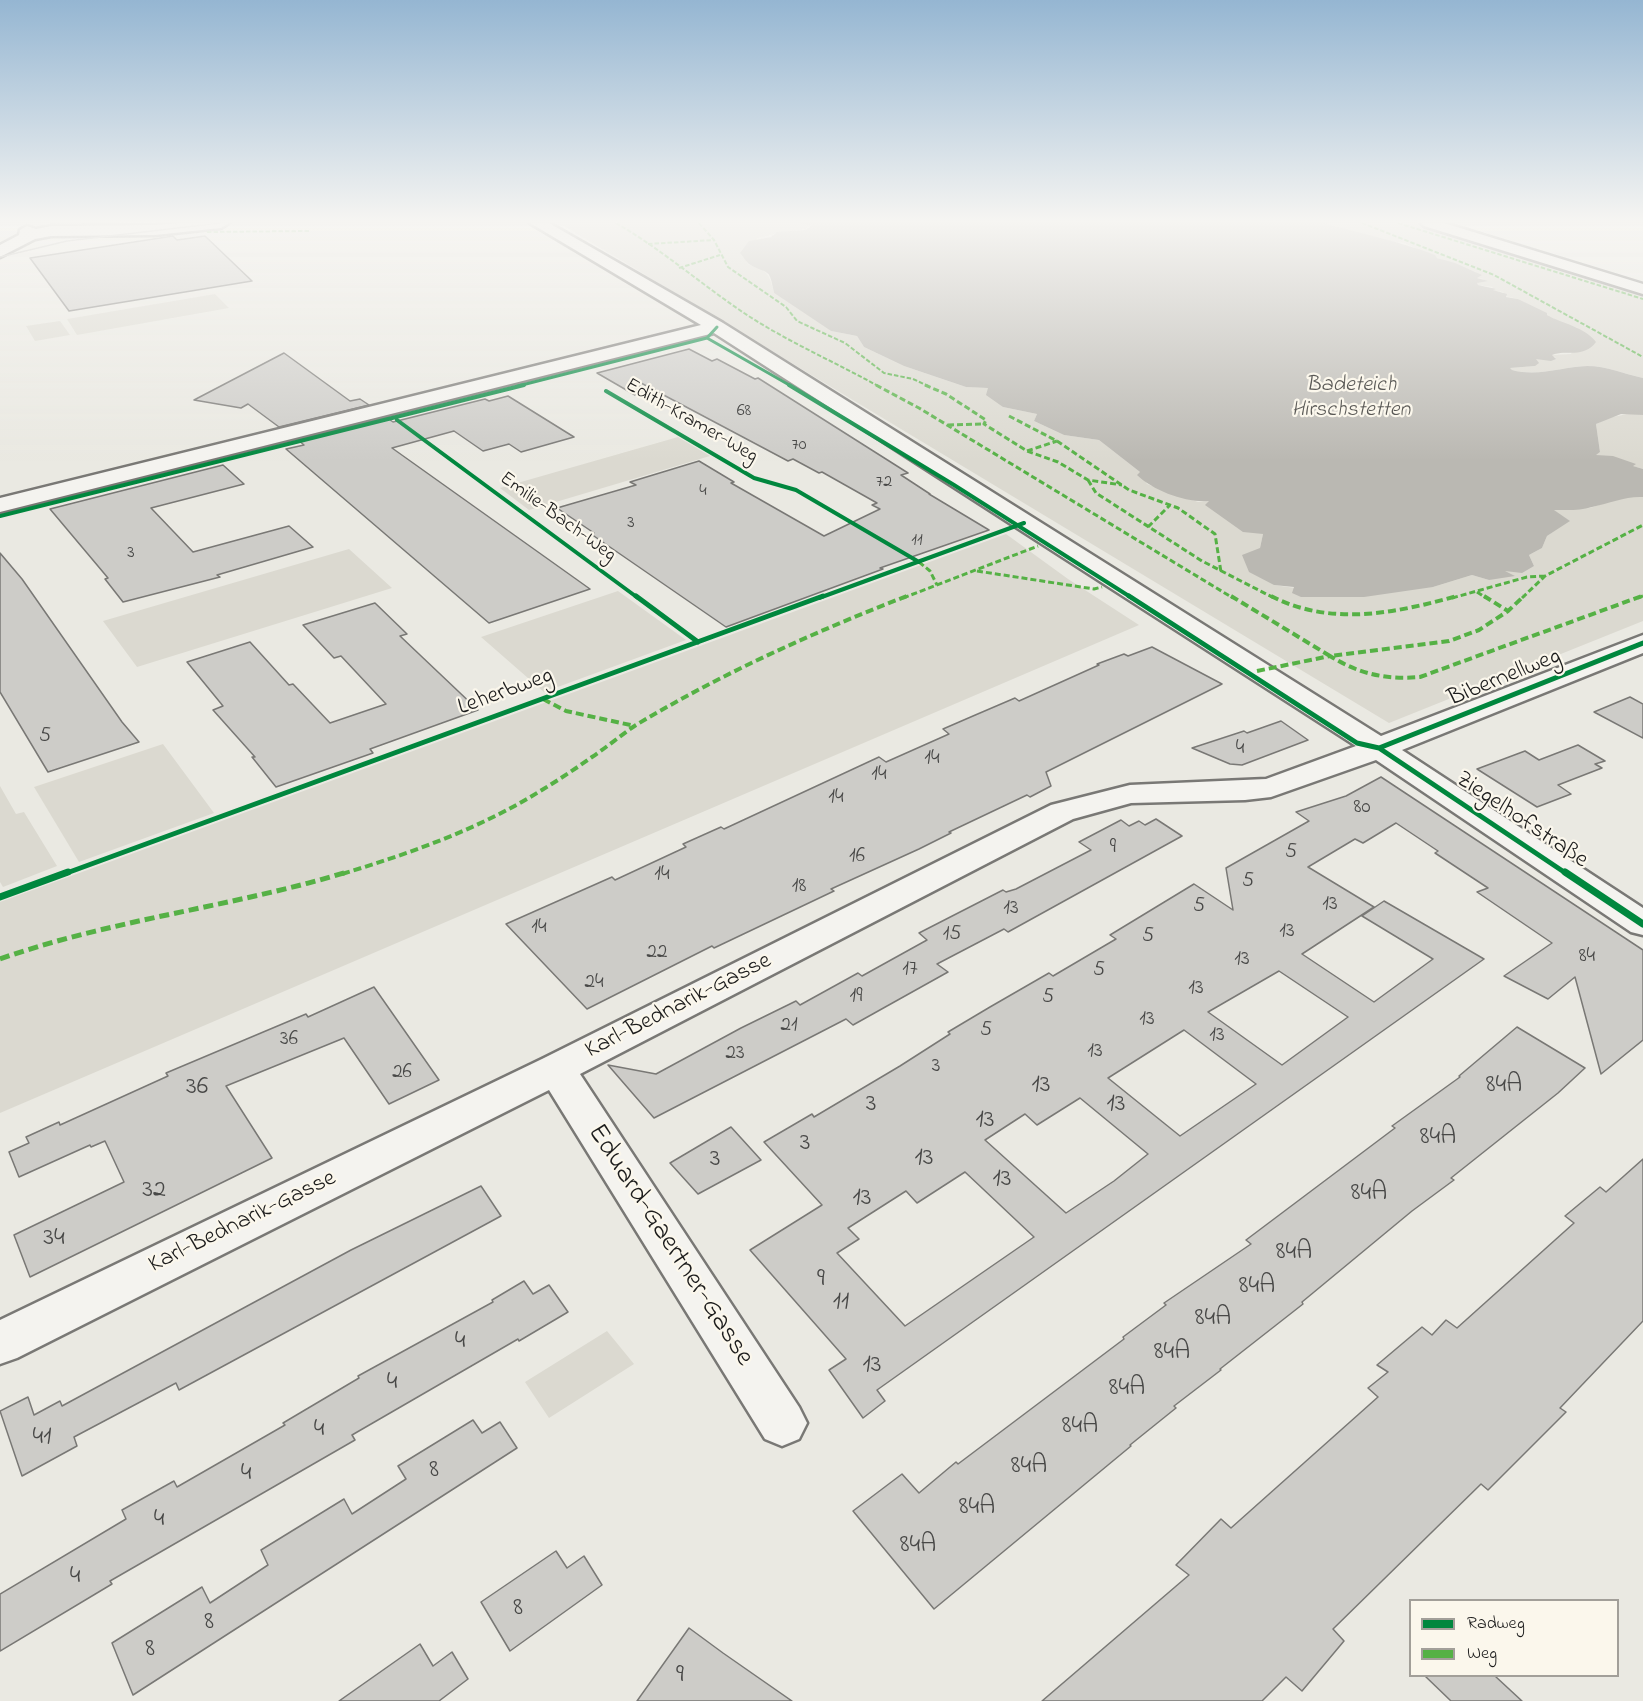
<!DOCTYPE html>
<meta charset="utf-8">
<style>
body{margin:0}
#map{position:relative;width:1643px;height:1701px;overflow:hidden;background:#eae9e2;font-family:"Indie Flower",sans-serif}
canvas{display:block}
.legend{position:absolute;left:1409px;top:1599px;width:210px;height:78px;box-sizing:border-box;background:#fbf7ec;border:2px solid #a29f99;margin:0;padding:8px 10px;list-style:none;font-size:18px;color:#1c1c1c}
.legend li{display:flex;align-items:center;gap:12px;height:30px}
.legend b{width:30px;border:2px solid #a29f99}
</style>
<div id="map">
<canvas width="1643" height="1701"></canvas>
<ul class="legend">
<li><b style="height:8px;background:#00873e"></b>Radweg</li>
<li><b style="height:8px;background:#55b145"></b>Weg</li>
</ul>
</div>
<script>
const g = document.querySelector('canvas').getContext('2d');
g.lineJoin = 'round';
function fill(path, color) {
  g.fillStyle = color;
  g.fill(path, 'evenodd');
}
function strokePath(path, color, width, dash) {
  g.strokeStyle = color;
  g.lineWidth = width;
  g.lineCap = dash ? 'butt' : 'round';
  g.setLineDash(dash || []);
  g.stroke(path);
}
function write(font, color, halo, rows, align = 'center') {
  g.font = font + ' "Indie Flower",sans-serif';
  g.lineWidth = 4.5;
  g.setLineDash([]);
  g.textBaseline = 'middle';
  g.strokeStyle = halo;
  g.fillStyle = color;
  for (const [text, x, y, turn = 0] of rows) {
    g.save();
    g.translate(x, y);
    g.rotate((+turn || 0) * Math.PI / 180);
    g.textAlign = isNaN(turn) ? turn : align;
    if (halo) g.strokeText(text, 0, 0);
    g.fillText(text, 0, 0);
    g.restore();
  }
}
const green = new Path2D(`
 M559 223H801L811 226C801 232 794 230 782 232 774 233 768 237 758 238L744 257 748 264C767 269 770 275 774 293L831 331 857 336 864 347 904 366 966 387 989 388 1003 407 1037 414 1034 421 1064 435 1099 440 1140 472 1147 484 1198 502 1210 501 1263 534 1260 548 1274 585 1295 588 1433 587 1472 575 1489 580 1503 570 1534 566 1529 555 1542 548 1547 536 1569 521 1553 510 1590 508 1626 496 1643 497V621L1389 723Z
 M1324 223H1414L1643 294V378C1624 374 1607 366 1587 366 1562 367 1538 377 1512 370L1509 368 1535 366V359L1556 358 1551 355 1571 354 1578 328 1562 323 1518 299 1505 296 1503 292 1491 290 1493 287 1477 285 1476 283 1484 279 1477 278 1476 272 1437 258 1404 243 1377 239Z
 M215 294 229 308 77 335 67 319Z
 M60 321 70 335 35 341 26 326Z
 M1632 413 1643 415V469L1595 455 1600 452 1596 424 1608 418Z
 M678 437 710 456 529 510 500 488Z
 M1006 534 1068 579 1139 625 0 1113V902Z
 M349 549 392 588 137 667 103 621Z
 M618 591 686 640 544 692 481 637Z
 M163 744 214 813 79 862 34 787Z
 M0 786 16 814 24 812 57 866 3 887 0 882Z
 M607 1331 634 1364 549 1418 525 1382Z`);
const water = new Path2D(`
 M801 223H1324C1362 234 1399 241 1435 255L1437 258 1455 263 1482 275 1477 278 1488 281 1477 283 1478 285 1496 289 1493 290 1507 294 1506 297 1518 299 1547 313V315C1563 324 1585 327 1596 342 1583 359 1567 349 1552 355L1556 359 1551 361 1536 359 1539 363 1535 366 1510 368 1512 370C1538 377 1562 367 1587 366 1607 366 1624 374 1643 378V415L1621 414 1596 424 1600 452 1596 455 1613 456 1636 464 1633 466 1643 469V497C1626 496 1610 503 1592 507 1580 511 1567 510 1554 510L1570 521 1547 536 1542 548 1529 555 1534 566 1522 573 1505 571 1515 576 1489 580 1472 575 1433 587 1364 597H1301L1292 593 1294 587 1274 585 1249 572 1242 555 1260 548 1263 534 1243 532 1205 505 1209 501C1186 503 1154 491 1137 475L1140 472 1099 440 1064 435 1034 421 1037 414 1003 407 986 395 988 388 966 387 904 366 864 347 857 336 831 331 774 293C769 266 769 276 749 264 746 262 743 256 740 253L749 241 771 237 777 232 805 230 811 226Z`);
const building = new Path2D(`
 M173 236 177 240 205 236 252 281 69 311 30 258Z
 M689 349 712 361 717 359 755 379 758 378 908 473 901 475 930 494H929L989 530 880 568 883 569 726 627 591 534 594 533 557 508 636 485 630 482 699 461 734 482 731 483 824 536 880 509 872 505 877 503 822 472 819 473 793 459 788 461 641 383 635 395 597 373Z
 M284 353 350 401 360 399 369 405 279 427 248 404 241 408 194 400Z
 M508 396 574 437 521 452 509 444 483 451 454 431 392 448 590 589 489 623 286 449 304 445 298 440 386 417 393 422 485 399 489 401Z
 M223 465 244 484 151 508 193 552 289 526 313 547 217 575 220 577 123 602 105 579 108 578 50 509Z
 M0 553 22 579 122 722 139 742 48 772 0 692Z
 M375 603 407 634 400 636 478 710 370 749 373 753 276 787 252 757H255L213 710 223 706 187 662 250 642 289 685 293 684 330 723 386 704 341 656 334 658 303 625Z
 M1152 647 1222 684 1046 772 1051 786 1030 797 1027 795 949 832 951 833 919 849 831 889 834 891 714 948 712 946 587 1009 506 924 612 877 615 880 686 847 683 844 721 827 724 829 879 757 886 762 949 734 943 729 973 716 1015 698 1019 701 1099 665 1097 664 1124 654 1128 656Z
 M1630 697 1643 704V738L1594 712Z
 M1281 721 1308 740 1242 765 1230 764 1192 748 1244 731 1247 733Z
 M1578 745 1605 761 1595 764 1602 768 1558 785 1571 794 1537 807 1477 769 1525 751 1539 760Z
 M1381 777 1643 950V1040L1601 1074 1575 977 1548 999 1504 976 1552 943 1477 892 1488 888 1435 853 1438 851 1396 823 1363 843 1355 839 1308 867 1374 907 1302 954 1374 1002 1433 959 1362 916 1384 901 1484 959 877 1390 885 1401 863 1418 829 1370 846 1359 750 1250 822 1205 764 1142 812 1114 814 1117 900 1066 950 1034 948 1032 990 1007 1049 973 1053 976 1116 939 1110 935 1194 884 1233 910 1226 868 1309 821 1296 812 1346 796ZM1279 971 1348 1017 1282 1065 1208 1012ZM1184 1030 1256 1084 1180 1136 1108 1078ZM1080 1098 1148 1154 1114 1181 1066 1213 985 1140 1025 1114 1037 1125ZM965 1172 1034 1237 905 1326 837 1253 859 1239 848 1228 906 1191 917 1203Z
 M1156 819 1182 836 1008 932 1004 929 937 964 948 972 853 1025 846 1019 654 1118 608 1065 656 1074 741 1028 796 1001 800 1005 858 973 862 976 927 940 919 933 1003 890 1006 892 1016 889 1091 850 1079 842 1121 820 1129 826 1139 821 1145 825Z
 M374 987 439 1080 389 1104 344 1038 226 1086 272 1158 30 1277 14 1235 124 1182 105 1141 91 1147 90 1145 19 1177 9 1152 29 1143 26 1137 59 1122 60 1125 168 1076 166 1073 306 1014 308 1017Z
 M1517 1027 1585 1068 1558 1093 1451 1178 1454 1180 1412 1211 1302 1302 1303 1304 1220 1369 1221 1370 1174 1406 1176 1408 1130 1445 1131 1446 934 1609 853 1511 902 1474 919 1493 956 1462 958 1464 1124 1339 1123 1337 1166 1305 1164 1303 1251 1244 1246 1240 1395 1128 1392 1126 1460 1077 1459 1076Z
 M731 1127 761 1160 698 1194 670 1163Z
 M1643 1159V1321L1560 1408 1566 1412 1488 1490 1481 1484 1333 1629 1344 1641 1302 1691 1286 1677 1262 1701H1042L1189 1575 1176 1565 1221 1519 1231 1528 1378 1397 1368 1388 1388 1372 1377 1365 1422 1327 1432 1335 1446 1320 1457 1328 1574 1223 1565 1216 1600 1187 1606 1192Z
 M481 1186 501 1216 179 1390 176 1383 74 1437 77 1446 22 1476 0 1411 28 1397 34 1415 60 1401 62 1406 351 1250Z
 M524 1281 533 1294 549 1285 568 1312 519 1341 518 1339 352 1435 355 1440 110 1581 112 1584 0 1651V1594L126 1519 122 1510 174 1481 177 1487 285 1425 283 1423 359 1378 358 1376 493 1302 492 1300Z
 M473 1420 482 1433 500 1422 517 1448 133 1695 112 1643 202 1587 210 1603 268 1565 261 1550 344 1499 352 1514 406 1479 398 1466Z
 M556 1551 567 1568 584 1556 602 1585 510 1651 481 1602Z
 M689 1628 723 1653 792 1701H637Z
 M420 1644 433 1666 452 1652 468 1679 439 1701H339Z
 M1425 1676H1495L1522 1701H1451Z`);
const minor = new Path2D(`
 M179 223H229L221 228 155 235 51 236 35 239 0 257V245L19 235 20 230 27 226 36 229 51 226 155 225Z
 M530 223H549L723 323 1381 736 1643 635V653L1402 750 1643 908V935L1631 932 1376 760 1271 797 1245 800 1131 803 1073 819 580 1074 799 1407 807 1423 799 1439 782 1446 765 1439 549 1090 17 1358 0 1364V1320L542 1059 1051 805 1130 785 1266 779 1356 746 714 333 0 512V498L701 325Z
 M1421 223H1444L1643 284V294L1424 226Z`);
const tram = new Path2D(`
 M0 257 67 241 220 223`);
const quietFar3 = new Path2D(`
 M616 223C661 249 701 284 744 313 786 341 835 362 878 386
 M699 223 714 240 728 267 786 307 797 321 845 343 884 373 913 379 928 386
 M1362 223 1494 275 1643 357
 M1398 223 1643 299
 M207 232 309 231
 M648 244 714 240
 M679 268 720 255`);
const quietFar2 = new Path2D(`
 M876 385 919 408 1233 598
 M925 385 946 394 986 420 984 424 1027 451 1058 462 1088 480 1122 485
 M1009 416 1057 441 1129 490 1178 508 1215 534 1221 572
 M948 425 984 424
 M1027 451 1057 441
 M1088 480 1096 493 1202 561 1274 598
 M1148 527 1170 505
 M919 562 930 571 937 585
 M977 571 1094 589 1102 587
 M1477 592 1486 598
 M903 598 1038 546
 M1452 598 1527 577 1545 576
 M1522 598 1545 576 1643 525
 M1638 598 1643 596`);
const quietFar1 = new Path2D(`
 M1231 596 1330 656 1449 641 1479 630 1508 611 1524 596
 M1271 596C1331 627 1396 613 1457 596
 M1484 596 1508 611
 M1257 671 1330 656C1359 674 1386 680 1420 677L1642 596
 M543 699 566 711 635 726
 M342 874C407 854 468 833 527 799 549 786 571 772 592 757 607 747 621 735 636 725 721 674 814 632 907 596`);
const quiet = new Path2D(`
 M0 959C113 919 233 907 347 872`);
const cyclewayFar3 = new Path2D(`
 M707 338 791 386
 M518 386 707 338 717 327`);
const cyclewayFar2 = new Path2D(`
 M789 385 954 485 1132 598
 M606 391 754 478 796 490 919 562
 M397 420 638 598
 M0 516 524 385
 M819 598 1024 523`);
const cyclewayFar1 = new Path2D(`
 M636 596 698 642
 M1129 596 1357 743 1379 748 1567 874
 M1379 748 1643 643
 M64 874 823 596`);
const cycleway = new Path2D(`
 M1565 872 1643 924
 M0 897 68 872`);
const farNumbernames = [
 ["68",744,412],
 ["70",799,446],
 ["72",884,483],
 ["4",703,492],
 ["3",631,524],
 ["11",917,541],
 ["3",131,554]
];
const farStreetnames = [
 ["Edith-Kramer-Weg",691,422,30],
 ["Emilie-Bach-Weg",557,518,36]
];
const numberNames = [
 ["5",45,738],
 ["4",1240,750],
 ["14",932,760],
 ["14",879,776],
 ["14",836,799],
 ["80",1362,809],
 ["9",1113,849],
 ["5",1291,854],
 ["16",857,858],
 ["14",662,876],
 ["5",1248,883],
 ["18",799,888],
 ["13",1330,906],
 ["5",1199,908],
 ["13",1011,910],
 ["14",539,929],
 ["13",1287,933],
 ["15",952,936],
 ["5",1148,938],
 ["22",657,954],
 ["84",1587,958],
 ["13",1242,961],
 ["17",910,971],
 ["5",1099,972],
 ["24",594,984],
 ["13",1196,990],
 ["19",856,998],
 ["5",1048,999],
 ["13",1147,1021],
 ["21",789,1027],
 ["5",986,1032],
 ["13",1217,1037],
 ["36",289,1041],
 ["13",1095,1053],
 ["23",735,1055],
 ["3",936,1068],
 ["26",402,1074]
];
const farWaternames = [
 ["Badeteich",1351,386],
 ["Hirschstetten",1351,411]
];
const streetNames = [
 ["Bibernellweg",1505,679,-22],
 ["Leherbweg",506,693,-20],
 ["Ziegelhofstraße",1521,821,34],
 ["Karl-Bednarik-Gasse",679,1007,-27],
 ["Karl-Bednarik-Gasse",243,1223,-26]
];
const nearNumbernames = [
 ["13",1041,1087],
 ["84A",1504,1087],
 ["36",197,1089],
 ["3",871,1106],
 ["13",1116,1106],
 ["13",985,1122],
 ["84A",1438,1139],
 ["3",805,1145],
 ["13",924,1160],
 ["3",715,1161],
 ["13",1002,1181],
 ["32",154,1192],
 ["84A",1369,1195],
 ["13",862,1200],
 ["34",54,1240],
 ["84A",1294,1254],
 ["9",821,1281],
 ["84A",1257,1288],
 ["11",841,1304],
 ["84A",1213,1320],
 ["4",460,1343],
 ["84A",1172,1354],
 ["13",872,1367],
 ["4",392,1384],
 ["84A",1127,1390],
 ["84A",1080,1428],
 ["4",319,1431],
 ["41",42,1439],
 ["84A",1029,1468],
 ["8",434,1472],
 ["4",246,1475],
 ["84A",977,1509],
 ["4",159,1521],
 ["84A",918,1547],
 ["4",75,1578],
 ["8",518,1610],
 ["8",209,1624],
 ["8",150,1651],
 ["9",680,1677]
];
const nearStreetnames = [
 ["Eduard-Gaertner-Gasse",669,1246,57]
];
fill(green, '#dbd9d0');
fill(water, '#bab8b2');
fill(building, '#cdccc8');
strokePath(building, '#797875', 1.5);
strokePath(minor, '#797875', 5);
fill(minor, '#f4f3ef');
strokePath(tram, '#aaa9a6', 1.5);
strokePath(quietFar3, '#55b145', 2, [4.5, 2]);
strokePath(quietFar2, '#55b145', 3, [6, 3]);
strokePath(quietFar1, '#55b145', 4, [8, 4]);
strokePath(quiet, '#55b145', 5, [10, 5]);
strokePath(cyclewayFar3, '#00873e', 3);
strokePath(cyclewayFar2, '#00873e', 4);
strokePath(cyclewayFar1, '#00873e', 5);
strokePath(cycleway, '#00873e', 7);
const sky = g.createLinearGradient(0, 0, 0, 461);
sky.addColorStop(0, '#95b6d2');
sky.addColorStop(0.48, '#f6f5f2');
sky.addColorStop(1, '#f6f5f200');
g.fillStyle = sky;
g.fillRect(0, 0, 1643, 461);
write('18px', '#484847', null, farNumbernames);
write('20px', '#1c1c1c', '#fbf7ec', farStreetnames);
write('21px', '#484847', null, numberNames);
write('italic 22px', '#5a5956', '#fbf7ec', farWaternames);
write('24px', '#1c1c1c', '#fbf7ec', streetNames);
write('26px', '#484847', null, nearNumbernames);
write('28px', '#1c1c1c', '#fbf7ec', nearStreetnames);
</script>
